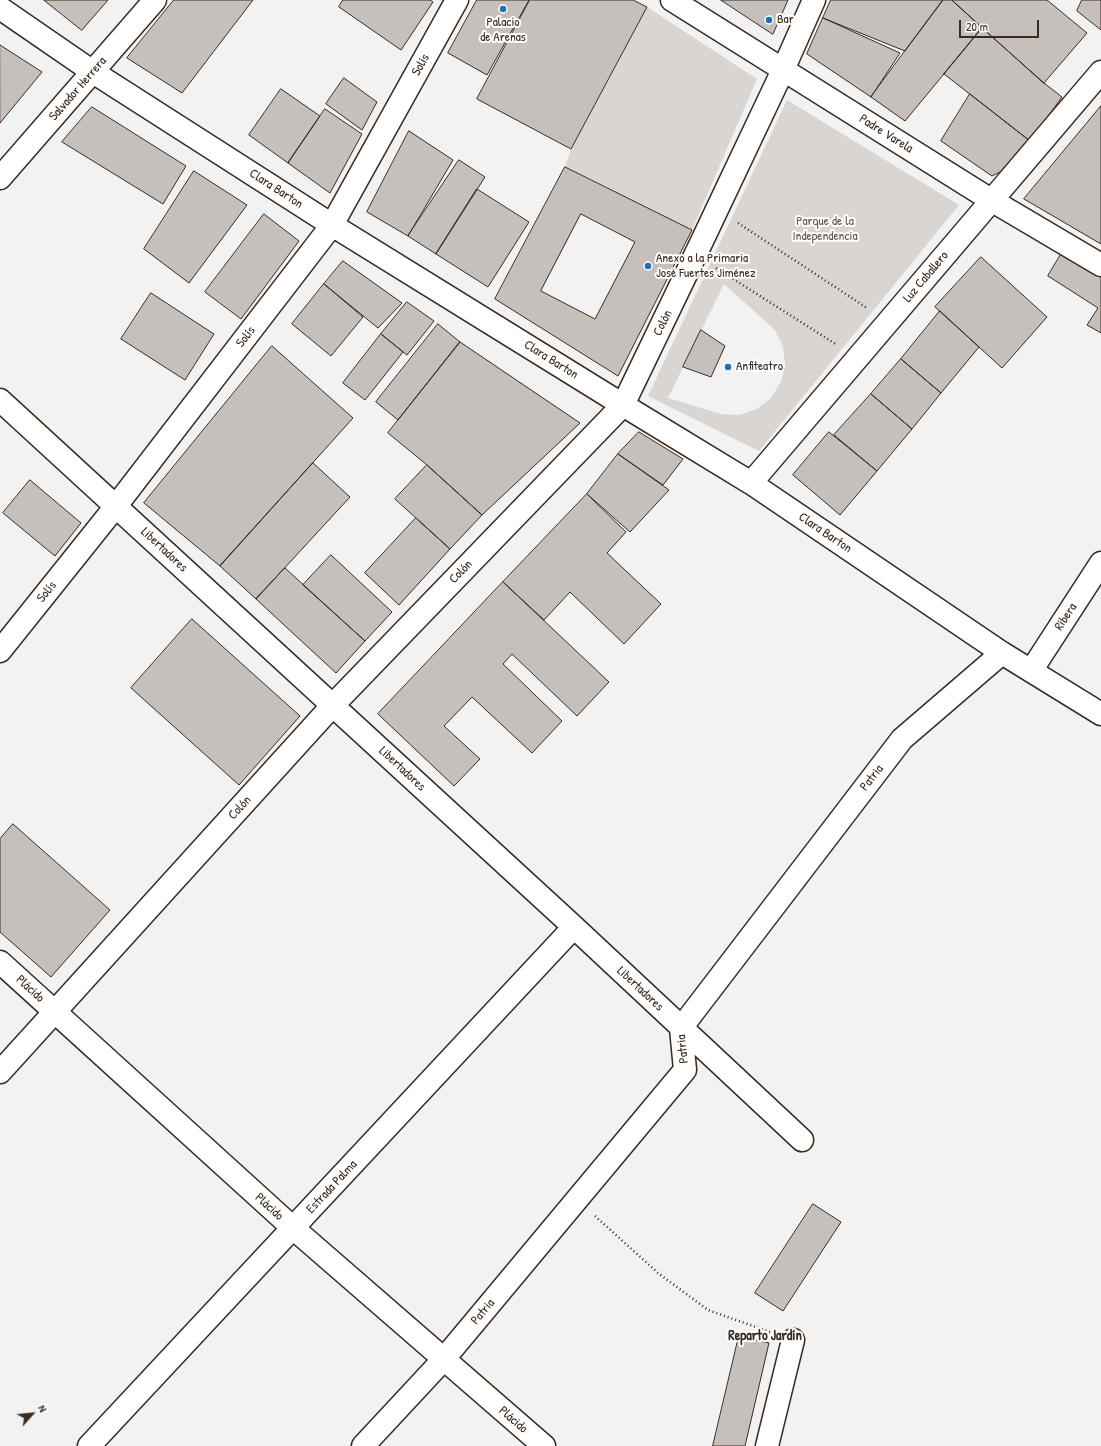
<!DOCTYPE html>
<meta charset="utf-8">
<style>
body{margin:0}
#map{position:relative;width:1101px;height:1446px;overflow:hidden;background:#f3f2f2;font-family:"Patrick Hand",sans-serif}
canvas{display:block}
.north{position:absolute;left:12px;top:1394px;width:40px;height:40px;-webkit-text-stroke:3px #fff;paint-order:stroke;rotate:63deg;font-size:11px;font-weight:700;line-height:16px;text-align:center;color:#3b2a1e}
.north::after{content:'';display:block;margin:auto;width:14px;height:18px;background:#3b2a1e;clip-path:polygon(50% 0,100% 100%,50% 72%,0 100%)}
.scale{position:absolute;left:959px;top:20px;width:80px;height:18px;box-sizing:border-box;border:2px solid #3b2a1e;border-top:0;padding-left:5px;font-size:12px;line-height:14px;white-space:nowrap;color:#3b2a1e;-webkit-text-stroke:3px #fff;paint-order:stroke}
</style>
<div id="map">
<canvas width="1101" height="1446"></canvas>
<div class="north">N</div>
<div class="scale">20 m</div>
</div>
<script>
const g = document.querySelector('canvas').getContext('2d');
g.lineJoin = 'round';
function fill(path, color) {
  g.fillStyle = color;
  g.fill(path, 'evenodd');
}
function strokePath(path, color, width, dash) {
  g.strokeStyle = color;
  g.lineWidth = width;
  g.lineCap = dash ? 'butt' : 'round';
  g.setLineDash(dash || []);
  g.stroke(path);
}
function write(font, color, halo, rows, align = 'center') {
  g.font = font + ' "Patrick Hand",sans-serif';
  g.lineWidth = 4;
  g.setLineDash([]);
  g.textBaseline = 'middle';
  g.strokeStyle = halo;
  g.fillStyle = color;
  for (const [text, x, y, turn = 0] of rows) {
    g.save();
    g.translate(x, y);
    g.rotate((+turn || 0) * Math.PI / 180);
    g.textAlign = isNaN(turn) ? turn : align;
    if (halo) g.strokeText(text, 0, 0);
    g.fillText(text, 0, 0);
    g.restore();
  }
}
const green = new Path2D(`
 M647 7 757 79 692 230 565 167 571 149Z
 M787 100 959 205 759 451 648 396ZM724 284 775 330 783 346 785 365 781 382 771 398 757 409 739 415 721 414 668 398Z`);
const building = new Path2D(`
 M44 0H108L82 30Z
 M174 0H253L182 93 127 58Z
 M343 0H430L433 2 401 50 339 7Z
 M477 0H529L487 75 448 53Z
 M530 0H633L647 7 571 149 477 99Z
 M721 0H788L773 34Z
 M831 0H943L905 51 823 18Z
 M943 0H952L982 28 905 121 871 97Z
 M952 0H1047L1087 33 1044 83Z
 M1082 0H1101V30L1077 11Z
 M823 18 900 53 871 97 807 54Z
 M982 28 1044 83 1062 97 1030 141 944 74Z
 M0 45 42 72 0 123Z
 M344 78 377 102 362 130 326 104Z
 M281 89 320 116 288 163 249 135Z
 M970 94 1030 141 1000 172 992 176 941 141Z
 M1101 106V244L1024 199Z
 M92 107 186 166 163 204 62 142Z
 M325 109 362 134 330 193 288 163Z
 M409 131 453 160 408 236 367 212Z
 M459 160 485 177 436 254 408 236Z
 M565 167 692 230 618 376 495 299ZM581 214 635 242 595 319 541 291Z
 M194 171 247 205 189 283 144 249Z
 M477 189 529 222 488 287 436 254Z
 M264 214 299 241 241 319 205 292Z
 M1063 251 1101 275V333L1087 325 1098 308 1048 276Z
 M981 257 1047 317 1002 368 935 307Z
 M343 261 402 303 378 328 324 284Z
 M324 284 363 317 331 356 292 324Z
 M151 293 214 334 185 380 121 339Z
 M407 302 434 321 407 355 381 334Z
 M940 311 979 347 941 393 901 359Z
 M438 324 460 342 398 420 376 402Z
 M701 330 725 346 711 377 683 367Z
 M381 334 403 352 365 400 343 383Z
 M460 342 580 423 482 515 427 465 388 433Z
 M272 346 353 418 220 566 144 503Z
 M901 359 941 393 912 429 871 394Z
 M871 394 912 429 877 471 834 435Z
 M639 432 683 459 663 485 618 454Z
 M829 432 877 471 840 515 793 475Z
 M618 454 669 490 630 532 587 494Z
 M313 463 350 497 256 599 220 566Z
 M427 465 482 515 450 549 395 499Z
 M30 480 81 523 55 556 3 513Z
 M587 494 626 532 607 553 661 604 624 644 570 592 544 620 503 582Z
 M416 518 450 549 399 605 365 573Z
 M331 555 392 612 365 641 303 585Z
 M285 568 365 641 336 673 256 599Z
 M503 582 609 682 577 716 512 654 503 664 562 721 532 753 472 697 444 726 480 759 454 786 378 714Z
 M192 619 300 716 239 785 131 688Z
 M13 824 110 910 51 977 0 932V839Z
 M813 1204 841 1222 783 1311 755 1293Z
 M739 1336 769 1343 745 1446H713Z`);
const path = new Path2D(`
 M738 223 867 308
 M716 268 837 345
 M595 1216 658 1273 708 1310 770 1332`);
const minor = new Path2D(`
 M672 0 991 200 1101 265
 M0 8 93 72 332 225 623 405 751 483 1002 653 1101 714
 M0 178 155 0
 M0 400 574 927 802 1140
 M751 483 1101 72
 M0 651 116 506 332 225 457 0
 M1031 671 1101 563
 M0 962 293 1228 544 1446
 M0 1072 333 705 623 405 703 239 783 70 814 0
 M89 1446 574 927
 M363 1446 443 1360 685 1070 681 1028 902 739 1002 653
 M767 1446 793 1340`);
const markers = [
 [503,9,4,"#1f6fb2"],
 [769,20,4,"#1f6fb2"],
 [648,266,4,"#1f6fb2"],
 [728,367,4,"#1f6fb2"]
];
const poiNames = [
 ["Bar",777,20],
 ["Palacio",503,23,"center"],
 ["de Arenas",503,38,"center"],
 ["Anexo a la Primaria",656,259],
 ["José Fuertes Jiménez",656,274],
 ["Anfiteatro",736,367]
];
const streetNames = [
 ["Solís",421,65,-61],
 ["Salvador Herrera",78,89,-49],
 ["Padre Varela",886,134,32],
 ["Clara Barton",276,189,33],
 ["Luz Caballero",926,277,-50],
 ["Colón",663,323,-64],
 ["Solís",246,337,-52],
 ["Clara Barton",551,360,32],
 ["Clara Barton",825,533,34],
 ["Libertadores",164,550,43],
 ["Colón",461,572,-46],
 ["Solís",47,592,-51],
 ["Ribera",1066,617,-57],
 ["Libertadores",402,769,43],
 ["Patria",872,778,-52],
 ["Colón",240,808,-48],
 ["Plácido",30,989,42],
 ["Libertadores",640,989,43],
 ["Patria",683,1049,-96],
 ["Estrada Palma",332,1187,-47],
 ["Plácido",269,1207,42],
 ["Patria",483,1312,-50],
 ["Plácido",513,1420,41]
];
const parkNames = [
 ["Parque de la",825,222],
 ["Independencia",825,237]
];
const neighbourhoodNames = [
 ["Reparto Jardín",765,1336]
];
fill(green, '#d8d5d2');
fill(building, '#c6c0bd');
strokePath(building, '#3b2a1e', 1);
strokePath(minor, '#3b2a1e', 25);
strokePath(path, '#3b2a1e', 2.5, [1, 3]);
strokePath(minor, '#fff', 22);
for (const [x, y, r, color] of markers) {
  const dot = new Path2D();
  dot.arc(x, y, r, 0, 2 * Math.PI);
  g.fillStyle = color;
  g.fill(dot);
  strokePath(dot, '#fff', 1.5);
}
write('13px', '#3b2a1e', '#fff', poiNames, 'left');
write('13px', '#3b2a1e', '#fff', streetNames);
write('13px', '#62554b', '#fff', parkNames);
write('bold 14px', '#3b2a1e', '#fff', neighbourhoodNames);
</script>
